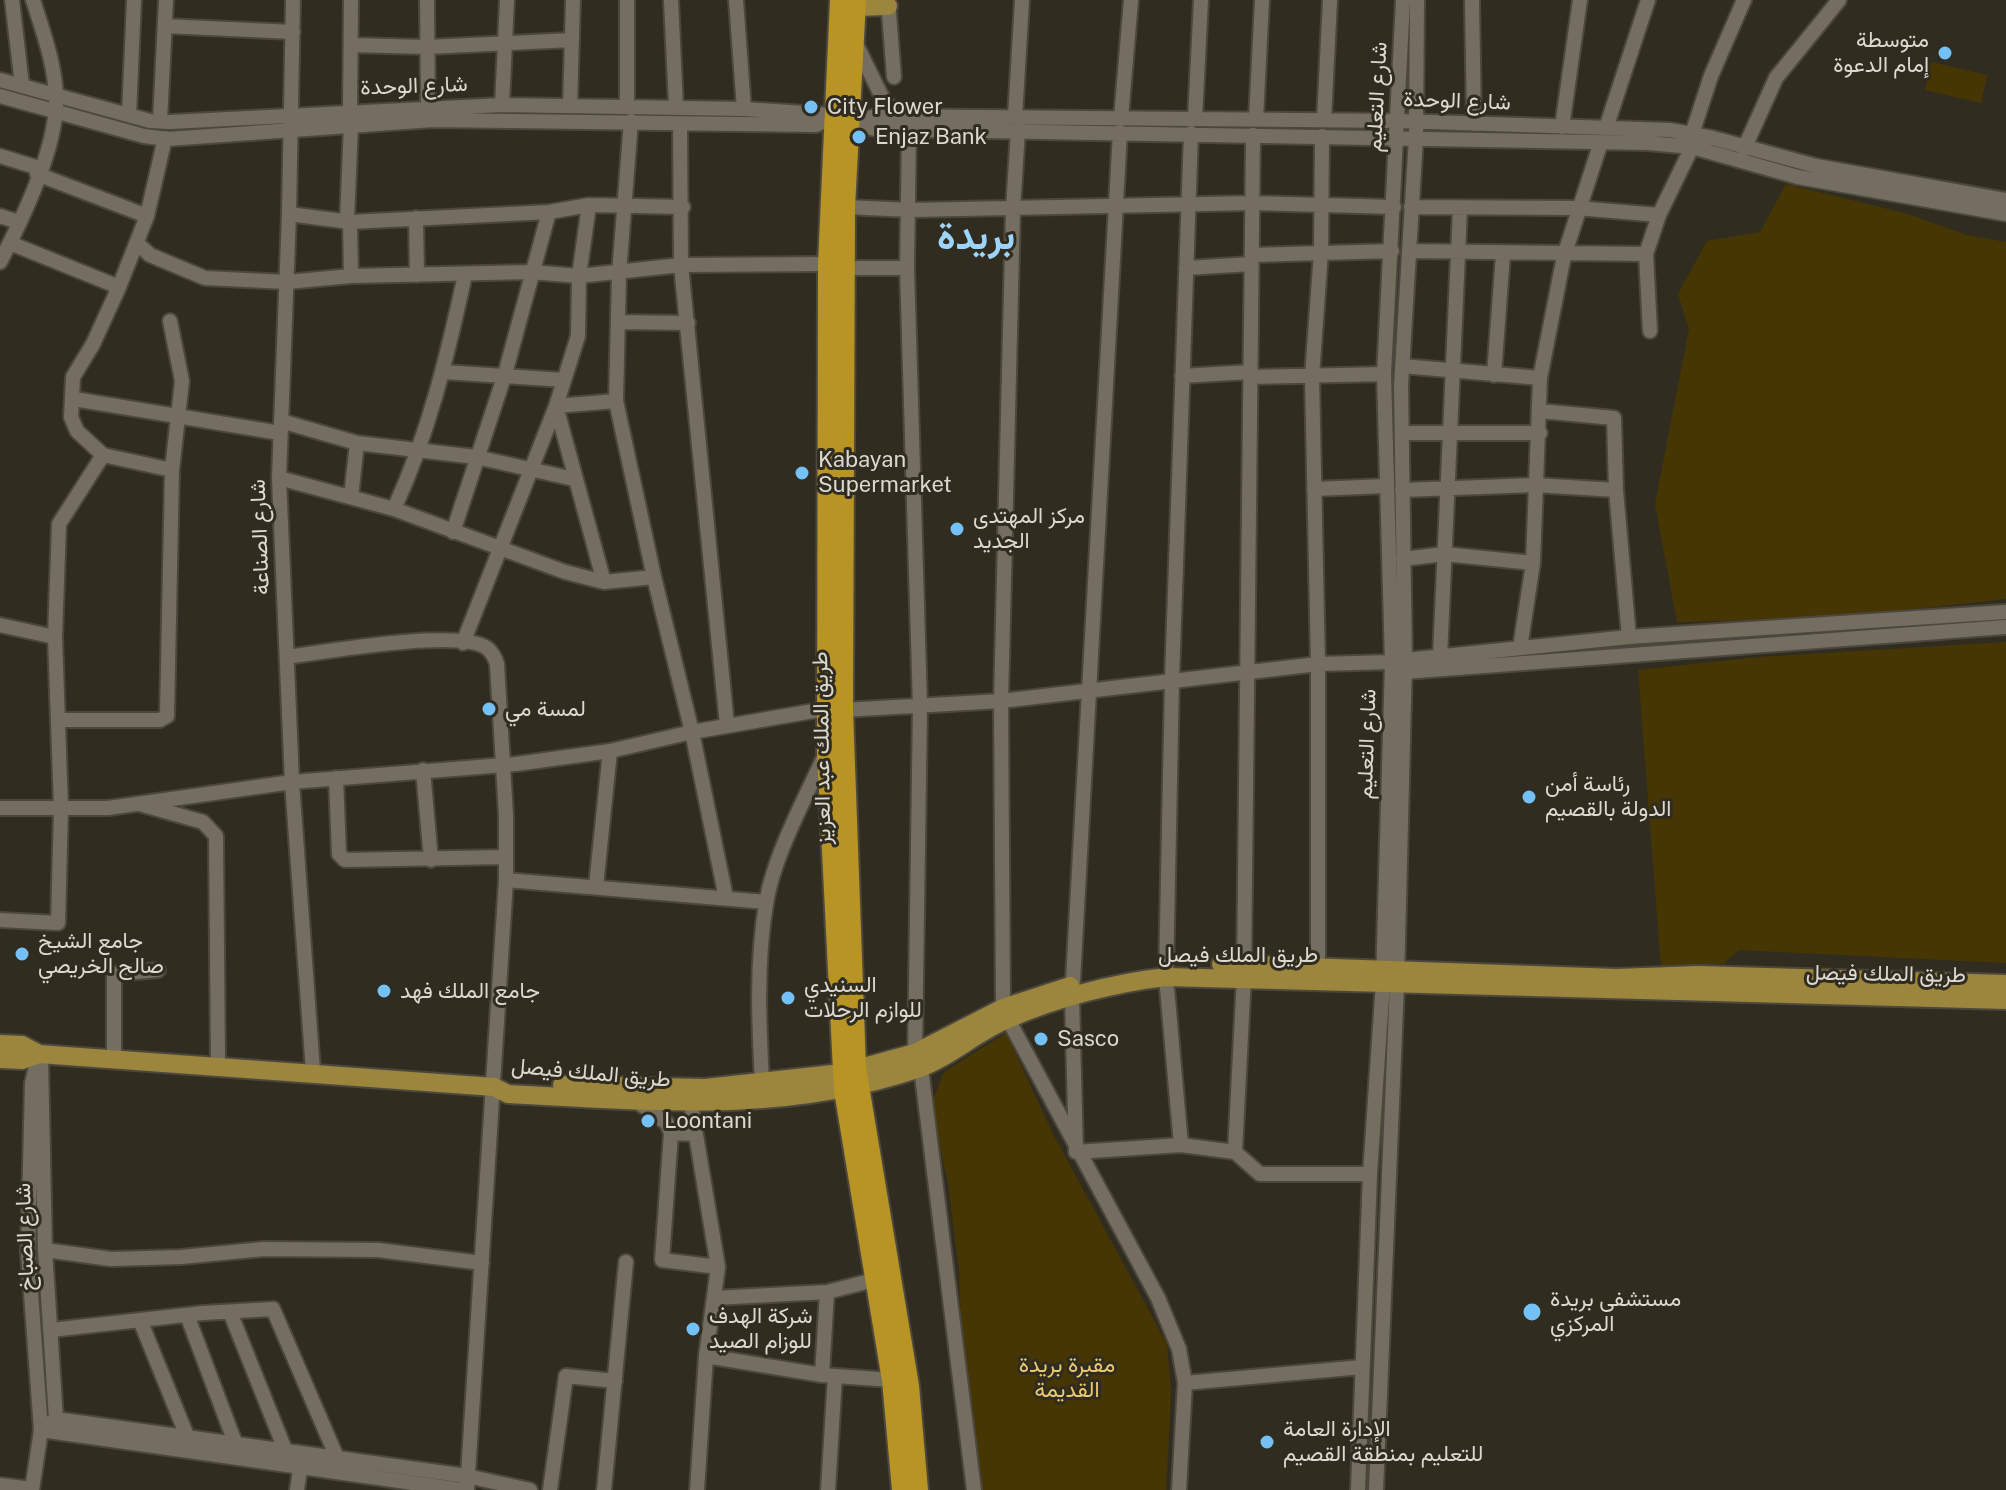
<!DOCTYPE html>
<meta charset="utf-8">
<style>
body{margin:0}
canvas{display:block;background:#312c20}
</style>
<canvas width="2006" height="1490"></canvas>
<script>
const g = document.querySelector('canvas').getContext('2d');
g.lineJoin = 'round';
function fill(path, color) {
  g.fillStyle = color;
  g.fill(path, 'evenodd');
}
function strokePath(path, color, width, dash) {
  g.strokeStyle = color;
  g.lineWidth = width;
  g.lineCap = dash ? 'butt' : 'round';
  g.setLineDash(dash || []);
  g.stroke(path);
}
function write(font, color, halo, rows, align = 'center') {
  g.font = font + ' "Public Sans",Vazirmatn,sans-serif';
  g.lineWidth = 6;
  g.setLineDash([]);
  g.textBaseline = 'middle';
  g.strokeStyle = halo;
  g.fillStyle = color;
  for (const [text, x, y, turn = 0] of rows) {
    g.save();
    g.translate(x, y);
    g.rotate((+turn || 0) * Math.PI / 180);
    g.textAlign = isNaN(turn) ? turn : align;
    if (halo) g.strokeText(text, 0, 0);
    g.fillText(text, 0, 0);
    g.restore();
  }
}
const green = new Path2D(`
 M1931 62 1987 75 1981 103 1925 90Z
 M1786 184 1908 214 1966 235 2006 242V599L1831 618 1677 622 1655 504 1689 329 1678 294 1707 241 1760 232Z
 M2006 642V963L1739 950 1723 964 1661 967 1638 670 1759 657Z
 M1006 1033 1053 1134 1167 1344 1171 1393 1166 1490H978L962 1350 959 1271 948 1183 931 1105 944 1072Z`);
const minor = new Path2D(`
 M12 0 22 85
 M293 0 289 214 279 478 292 782 313 1071
 M427 0 428 107
 M671 0 676 107
 M736 0 744 109
 M888 0 894 77
 M1472 0 1474 124
 M165 26 293 32
 M351 45 427 47 572 40
 M857 46 885 103 905 116
 M0 80 150 121 170 122 502 105 744 109 835 115
 M0 96 144 136 167 139 433 120 816 125 835 115
 M502 105 507 0
 M570 106 573 0
 M627 107V0
 M350 111 351 0
 M129 115 134 0
 M1015 117 1022 0
 M1121 118 1131 0
 M1195 118 1201 0
 M1256 119 1262 0
 M1324 120 1330 0
 M160 121 166 0
 M631 121 619 274 616 401 654 577 692 732 726 898
 M855 121 876 116 1400 121 1670 130 1713 138 1816 166 2006 200
 M851 122 875 129 1648 143 1692 147 1798 177 2006 214
 M680 123 681 265 727 725
 M1562 127 1580 0
 M1606 128 1648 0
 M909 129 907 268 920 706 915 1053
 M1120 132 1072 998 1076 1152 1181 1145 1235 1152 1260 1174H1370
 M1692 134 1711 76 1744 0
 M1744 149 1776 78 1839 0
 M0 156 39 168
 M37 174 147 216
 M845 207 911 210 1252 203 1394 207
 M1411 207 1577 208 1659 215
 M289 214 350 222 549 212 589 205 683 207
 M0 216 18 222
 M416 218 417 275
 M347 221 351 124
 M350 222 351 276
 M10 243 119 287 147 216 165 138
 M138 244 150 255 205 278 287 282 351 276 531 272 579 276 681 265 828 264
 M1409 251 1646 254
 M1252 255 1392 251
 M0 262C22 220 58 145 56 97 55 64 43 32 33 0
 M845 268H907
 M1186 268 1251 264
 M119 287 93 344 73 377 71 417 77 431 103 455 172 470 182 381 170 321
 M618 322 688 323
 M1650 331 1646 254 1659 215 1692 147
 M1402 366 1540 378
 M444 372 564 380
 M1494 375 1503 254
 M1182 376 1249 372
 M1250 377 1384 374
 M74 399 280 433
 M556 406 604 582
 M556 406 616 401
 M1540 411 1614 418 1616 490 1629 637
 M281 421 357 443 476 457 574 479
 M1402 433H1540
 M279 478 394 509 565 572 604 582 654 577
 M1314 489 1386 486
 M1402 490 1535 485 1616 490
 M351 497 357 443
 M394 509C429 433 447 357 465 275
 M453 532 505 374 549 212
 M1403 559 1444 554 1533 563
 M0 625 55 637
 M463 643 556 406 578 336 579 276 589 205
 M1520 648 1533 563 1540 378 1564 256 1601 142
 M287 657C324 652 458 628 487 648 492 652 495 658 497 664L506 816V880L467 1490
 M1440 657 1460 209
 M1405 660 1629 637 2006 612
 M1404 672 2006 627
 M843 710 1001 701 1318 664 1392 662
 M58 720H160L167 716 172 470
 M423 770 431 860
 M336 778 339 854 345 860 506 857
 M143 805 203 822 216 836 218 1065
 M0 808H108L292 782 516 764 610 751 692 732 825 709
 M506 880 766 902
 M596 886 610 751
 M0 920 58 923 61 808 55 637 59 524 103 455
 M1318 966V664L1312 376 1321 252 1322 136
 M1003 1008 1001 701 1013 209 1018 130
 M1008 1019 1158 1298 1179 1349 1185 1383 1179 1490
 M114 1058V974L158 970
 M41 1060 45 1250 56 1419
 M921 1068 974 1490
 M762 1083C759 1024 756 963 766 904 773 858 805 798 825 755
 M636 1101 667 1123 671 1133
 M691 1105 718 1267 706 1356 697 1490
 M695 1134 671 1133 662 1260 718 1267
 M1181 1145 1166 977 1172 679 1191 133
 M1235 1152 1244 976 1253 135
 M45 1250 111 1259 181 1257 264 1249 378 1250 482 1263
 M714 1298 827 1292 874 1280
 M230 1312 286 1452
 M187 1315 236 1445
 M140 1320 187 1436
 M51 1330 203 1313 273 1309 338 1460
 M706 1356 822 1375 892 1380
 M822 1375 827 1292
 M1185 1383 1362 1367
 M41 1430 56 1419 467 1476 530 1490
 M41 1430 462 1490
 M0 1485 32 1489
 M32 1490 41 1430 28 1252 32 1083 39 1054
 M297 1490 300 1469
 M550 1490 566 1376 615 1381
 M604 1490 626 1262
 M828 1490 835 1376
 M1358 1490 1370 1174 1383 982 1392 662 1384 374 1403 0
 M1376 1490 1397 983 1405 660 1401 386 1416 137 1417 0`);
const major = new Path2D(`
 M856 7 888 6
 M1221 964 1617 978 1698 975 2006 984
 M0 1044 22 1045 39 1054
 M0 1059 22 1060 39 1054 494 1087 508 1094C648 1101 781 1115 917 1069 949 1058 976 1032 1008 1019 1056 998 1114 983 1166 977L2006 1000
 M562 1085 705 1088 842 1073 915 1053 1003 1008 1070 986`);
const highway = new Path2D(`
 M840 0 828 264 827 751 844 1090 892 1380 902 1490
 M856 0 845 207 843 710 856 1068 909 1386 918 1490`);
const markers = [
 [1945,53,8,"#73c1f6"],
 [811,107,8,"#73c1f6"],
 [859,137,8,"#73c1f6"],
 [802,473,8,"#73c1f6"],
 [957,529,8,"#73c1f6"],
 [489,709,8,"#73c1f6"],
 [1529,797,8,"#73c1f6"],
 [22,954,8,"#73c1f6"],
 [384,991,8,"#73c1f6"],
 [788,998,8,"#73c1f6"],
 [1041,1039,8,"#73c1f6"],
 [648,1121,8,"#73c1f6"],
 [1532,1312,10,"#73c1f6"],
 [693,1329,8,"#73c1f6"],
 [1267,1442,8,"#73c1f6"]
];
const poiNames = [
 ["متوسطة",1929,40,"right"],
 ["إمام الدعوة",1929,65,"right"],
 ["City Flower",827,107],
 ["Enjaz Bank",875,137],
 ["Kabayan",818,460],
 ["Supermarket",818,485],
 ["مركز المهتدى",973,516],
 ["الجديد",973,541],
 ["لمسة مي",505,709],
 ["رئاسة أمن",1545,784],
 ["الدولة بالقصيم",1545,809],
 ["جامع الشيخ",38,941],
 ["صالح الخريصي",38,966],
 ["السنيدي",804,985],
 ["للوازم الرحلات",804,1010],
 ["جامع الملك فهد",400,991],
 ["Sasco",1057,1039],
 ["Loontani",664,1121],
 ["مستشفى بريدة",1550,1299],
 ["المركزي",1550,1324],
 ["شركة الهدف",709,1316],
 ["للوزام الصيد",709,1341],
 ["الإدارة العامة",1283,1429],
 ["للتعليم بمنطقة القصيم",1283,1454]
];
const streetNames = [
 ["شارع الوحدة",414,86,-2],
 ["شارع التعليم",1377,97,-87],
 ["شارع الوحدة",1457,101,2],
 ["شارع الصناعة",260,537,-92],
 ["شارع التعليم",1367,744,-88],
 ["طريق الملك عبد العزيز",822,748,-91],
 ["طريق الملك فيصل",1238,955],
 ["طريق الملك فيصل",1886,974,1],
 ["طريق الملك فيصل",591,1073,5],
 ["شارع الصباخ",25,1237,-92]
];
const parkNames = [
 ["مقبرة بريدة",1067,1365],
 ["القديمة",1067,1390]
];
const townNames = [
 ["بريدة",976,237]
];
fill(green, '#463604');
strokePath(minor, '#4c473d', 18);
strokePath(major, '#4c473d', 22);
strokePath(highway, '#4c473d', 24);
strokePath(minor, '#736e60', 14);
strokePath(major, '#9c853c', 18);
strokePath(highway, '#b79424', 20);
for (const [x, y, r, color] of markers) {
  const dot = new Path2D();
  dot.arc(x, y, r, 0, 2 * Math.PI);
  g.fillStyle = color;
  g.fill(dot);
  strokePath(dot, '#312c20', 3);
}
write('22px', '#dcd9d1', '#312c20', poiNames, 'left');
write('22px', '#dcd9d1', '#312c20', streetNames);
write('22px', '#eaca70', '#312c20', parkNames);
write('bold 38px', '#9dd4fc', '#312c20', townNames);
</script>
